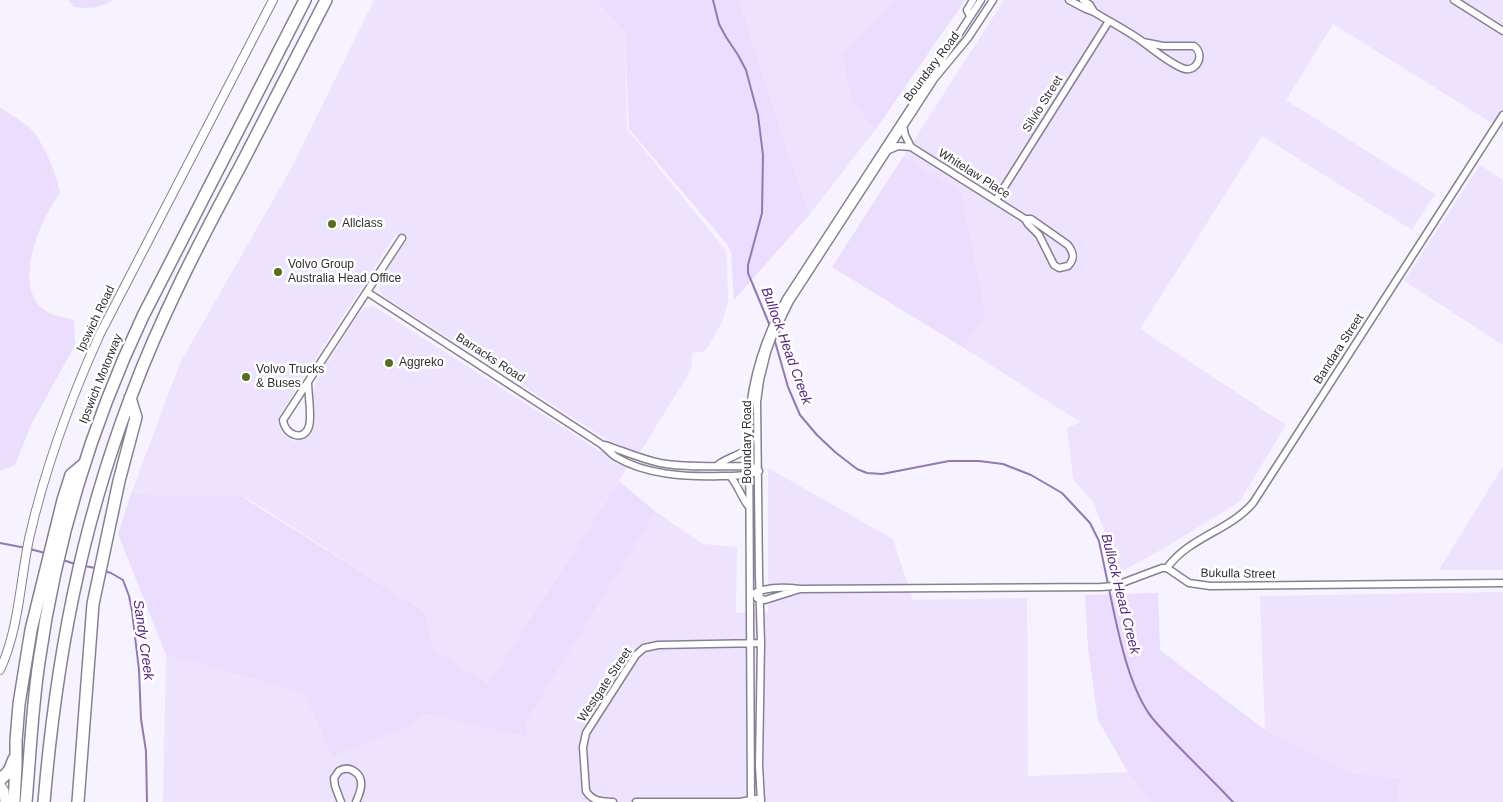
<!DOCTYPE html>
<style>
body{margin:0}
canvas{display:block;background:#f7f2ff}
</style>
<canvas width="1503" height="802"></canvas>
<script>
const g = document.querySelector('canvas').getContext('2d');
g.lineJoin = 'round';
function fill(path, color) {
  g.fillStyle = color;
  g.fill(path, 'evenodd');
}
function strokePath(path, color, width, dash) {
  g.strokeStyle = color;
  g.lineWidth = width;
  g.lineCap = dash ? 'butt' : 'round';
  g.setLineDash(dash || []);
  g.stroke(path);
}
function write(font, color, halo, rows, align = 'center') {
  g.font = font + ' Arial,sans-serif';
  g.lineWidth = 5;
  g.setLineDash([]);
  g.textBaseline = 'middle';
  g.strokeStyle = halo;
  g.fillStyle = color;
  for (const [text, x, y, turn = 0] of rows) {
    g.save();
    g.translate(x, y);
    g.rotate((+turn || 0) * Math.PI / 180);
    g.textAlign = isNaN(turn) ? turn : align;
    if (halo) g.strokeText(text, 0, 0);
    g.fillText(text, 0, 0);
    g.restore();
  }
}
const built = new Path2D(`
 M374 0H596L625 32 627 129 725 249 727 258 728 301 722 323 705 351 692 353 691 370 639 454 621 447 601 436 383 296 379 289 380 281 406 241 396 234 280 414 278 424 283 435 294 441 302 440 309 435 314 425 312 396 317 380 360 312 366 307 373 306 600 451 629 465 488 684 433 649 425 612 250 500 241 496 131 494 180 363 292 167Z
 M739 0H965L875 130 810 214 791 162Z
 M1004 0H1503V130L1333 24 1286 100 1435 194 1412 230 1262 136 1140 329 1286 425 1239 502 1166 547 1119 573 1094 503 1073 479 1067 428 1080 422 964 348 986 313 961 192 903 157Z
 M1480 165 1503 180V345L1404 281Z
 M1503 466V570H1439Z
 M768 468 893 539 913 600 1027 598 1028 776 1128 772 1150 802H163L166 655 304 693 332 757 408 726 427 714 516 735 526 736V722L656 512 703 544 737 547 736 613 768 612Z
 M1503 592V802H1399V778L1351 773 1265 730 1260 596Z`);
const green = new Path2D(`
 M68 0H113C99 8 90 9 74 7Z
 M596 0H739L791 162 810 214 734 300 731 252 726 243 629 129 625 32Z
 M894 0H965L875 130 853 101 842 55Z
 M0 107C9 114 20 120 29 127 42 139 58 176 60 193 41 218 13 282 42 308 51 316 63 317 74 320L75 345 32 423 15 465 0 471Z
 M903 157 961 192 986 313 964 348 832 267Z
 M619 481 656 512 526 722 527 736 516 735 427 714 409 726 332 757 304 693 166 655 118 534 131 494 241 496 425 612 433 649 488 684Z
 M1158 593 1160 650 1265 730 1351 773 1399 778V802H1150L1128 772 1098 720 1088 648 1085 595Z`);
const stream = new Path2D(`
 M713 0 719 24 726 37 738 55 746 70 758 115 763 155 762 213 748 265V273L770 326
 M774 338 788 387 800 415 817 435 835 452 857 469 867 473 882 474 949 461H979L1003 464 1031 475 1062 493 1090 523 1099 541 1108 584
 M0 543 26 548
 M30 549 45 553
 M63 560 75 564
 M85 566 95 568
 M104 571 111 573 123 580 129 596 132 611 139 670 141 719 146 751 147 802
 M1109 589C1117 627 1128 688 1153 719 1178 748 1207 774 1233 802`);
const minor = new Path2D(`
 M1069 0 1086 9 1094 12C1110 22 1128 31 1143 42 1155 51 1168 62 1182 68 1196 74 1206 55 1194 46H1163L1143 42
 M1083 0 1090 5 1094 12
 M1454 0 1503 31
 M970 16 967 10 973 0
 M903 125 905 135 911 147
 M889 150 898 146 911 147 1025 219H1031L1068 245C1074 253 1075 259 1068 266L1059 268 1054 265 1039 235 1028 224 1025 219
 M996 200 1109 21
 M367 292 601 444C606 448 610 453 616 457 646 475 686 477 721 476 734 476 747 476 759 471
 M308 382C308 393 312 417 309 426 305 442 285 436 283 420L402 238
 M605 445C623 451 641 459 660 463 689 468 721 466 750 466L754 468
 M717 466C722 459 740 456 750 447
 M730 476C738 485 741 497 749 507
 M1167 568C1189 537 1229 531 1253 503L1503 115
 M751 595C765 586 784 587 800 589L1101 587 1114 586 1162 568H1167L1189 583 1210 586 1503 583
 M757 598 765 600 800 589
 M341 802 335 786 334 778C336 776 337 773 339 771 348 765 360 772 361 782 362 789 359 795 356 802
 M613 802C601 801 593 802 586 791L583 747 586 733 636 655 644 648 658 645 761 643
 M636 802H740L761 798
 M751 802 749 419C752 376 765 337 786 299L981 0
 M761 802 759 765 761 643 759 575 757 402 760 380 767 352 772 338 790 301 934 79 968 38 993 0`);
const tertiary = new Path2D(`
 M0 670C19 629 20 582 29 539 45 468 70 400 100 334L273 0`);
const secondary = new Path2D(`
 M0 785 4 791 5 802`);
const motorway = new Path2D(`
 M0 780 9 771 14 759
 M14 802 16 765V741L19 704 31 630 63 500 71 475 83 465
 M26 802C30 756 32 709 39 662 56 541 91 426 143 316L305 0
 M44 802C56 661 80 531 130 399 160 318 200 241 241 165 269 110 298 55 326 0
 M78 802 93 604 119 481 136 417 130 398`);
const markers = [
 [332,224,5,"#566d1d"],
 [278,272,5,"#566d1d"],
 [389,363,5,"#566d1d"],
 [246,377,5,"#566d1d"]
];
const streetNames = [
 ["Boundary Road",932,67,-53],
 ["Silvio Street",1043,104,-58],
 ["Whitelaw Place",974,174,32],
 ["Ipswich Road",96,319,-64],
 ["Bandara Street",1339,349,-57],
 ["Barracks Road",490,358,33],
 ["Ipswich Motorway",101,379,-68],
 ["Boundary Road",748,442,-90],
 ["Bukulla Street",1238,574,1],
 ["Westgate Street",605,685,-56]
];
const poiNames = [
 ["Allclass",342,224],
 ["Volvo Group",288,265],
 ["Australia Head Office",288,279],
 ["Aggreko",399,363],
 ["Volvo Trucks",256,370],
 ["& Buses",256,384]
];
const waterNames = [
 ["Bullock Head Creek",786,346,70],
 ["Bullock Head Creek",1120,594,76],
 ["Sandy Creek",143,640,82]
];
fill(built, '#eee3fe');
fill(green, '#ebddfe');
strokePath(stream, '#9379b3', 2);
strokePath(minor, '#878092', 9);
strokePath(tertiary, '#878092', 10);
strokePath(secondary, '#878092', 11);
strokePath(motorway, '#878092', 14);
strokePath(minor, '#fff', 6);
strokePath(tertiary, '#fff', 8);
strokePath(secondary, '#fff', 9);
strokePath(motorway, '#fff', 11);
for (const [x, y, r, color] of markers) {
  const dot = new Path2D();
  dot.arc(x, y, r, 0, 2 * Math.PI);
  g.fillStyle = color;
  g.fill(dot);
  strokePath(dot, '#fff', 2);
}
write('12px', '#312e36', '#fff', streetNames);
write('12px', '#312e36', '#fff', poiNames, 'left');
write('italic 14px', '#562582', '#fff', waterNames);
</script>
